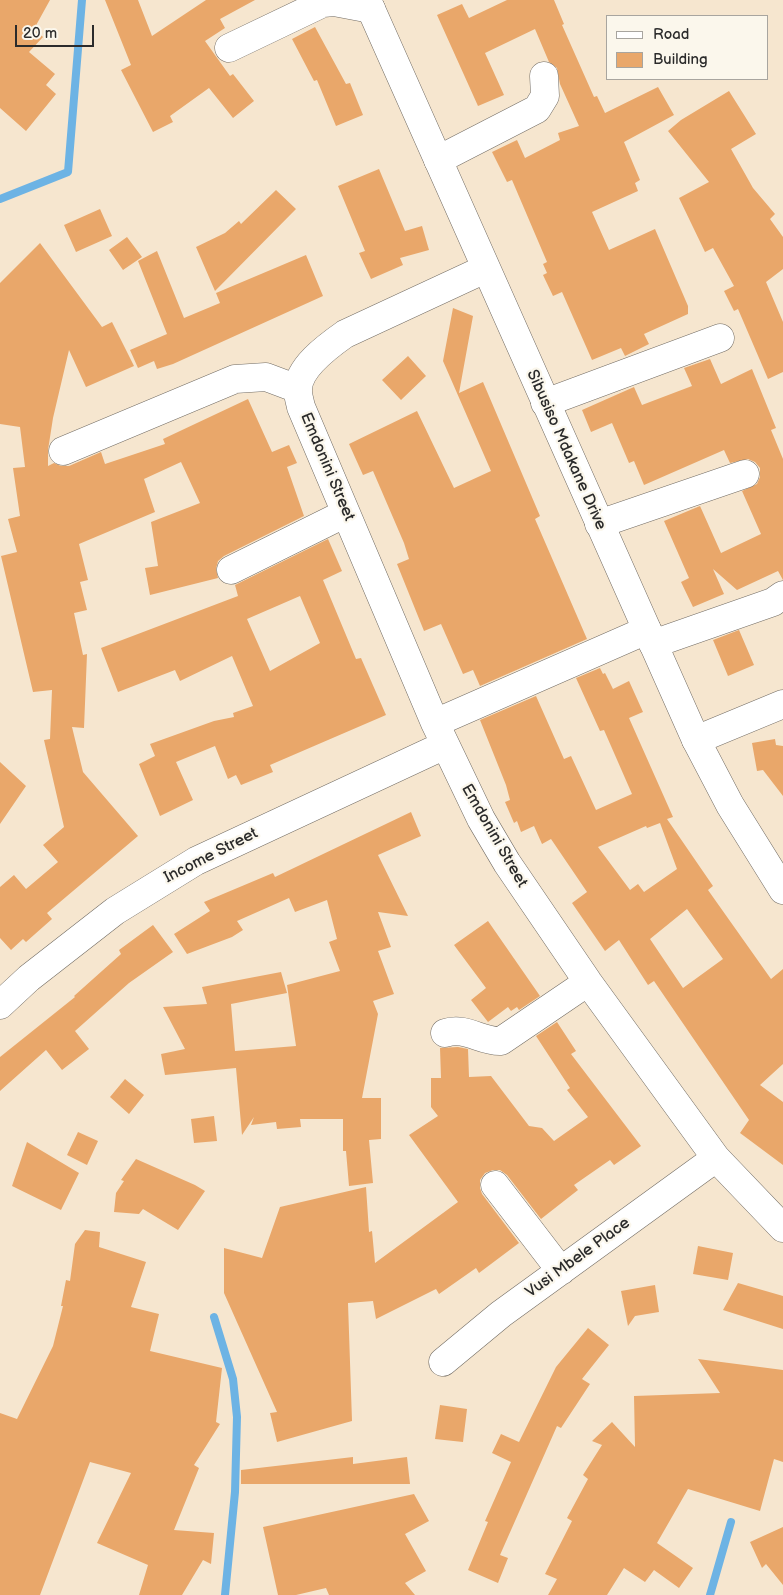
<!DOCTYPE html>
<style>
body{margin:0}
#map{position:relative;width:783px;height:1595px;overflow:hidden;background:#f6e6cf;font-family:"Balsamiq Sans",sans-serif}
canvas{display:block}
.legend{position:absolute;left:606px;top:15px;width:162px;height:65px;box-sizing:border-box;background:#fbf7ec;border:1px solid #a8a59f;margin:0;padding:6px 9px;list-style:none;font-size:15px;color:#2b2b2b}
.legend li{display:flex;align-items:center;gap:10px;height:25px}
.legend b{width:25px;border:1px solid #a8a59f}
.scale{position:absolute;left:15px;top:25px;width:79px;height:22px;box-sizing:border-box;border:2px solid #2b2b2b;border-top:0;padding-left:6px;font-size:15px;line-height:18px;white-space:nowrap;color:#2b2b2b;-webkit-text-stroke:4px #fbf7ec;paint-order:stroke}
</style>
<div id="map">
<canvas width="783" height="1595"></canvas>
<ul class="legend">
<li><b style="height:6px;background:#fff"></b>Road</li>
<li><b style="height:14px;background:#e9a76a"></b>Building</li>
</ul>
<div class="scale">20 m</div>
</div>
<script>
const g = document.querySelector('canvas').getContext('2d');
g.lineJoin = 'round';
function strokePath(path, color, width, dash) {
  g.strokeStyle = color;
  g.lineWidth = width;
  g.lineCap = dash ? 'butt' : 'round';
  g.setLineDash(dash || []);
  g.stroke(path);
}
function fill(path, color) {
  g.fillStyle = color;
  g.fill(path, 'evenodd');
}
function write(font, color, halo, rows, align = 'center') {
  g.font = font + ' "Balsamiq Sans",sans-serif';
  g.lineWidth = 4.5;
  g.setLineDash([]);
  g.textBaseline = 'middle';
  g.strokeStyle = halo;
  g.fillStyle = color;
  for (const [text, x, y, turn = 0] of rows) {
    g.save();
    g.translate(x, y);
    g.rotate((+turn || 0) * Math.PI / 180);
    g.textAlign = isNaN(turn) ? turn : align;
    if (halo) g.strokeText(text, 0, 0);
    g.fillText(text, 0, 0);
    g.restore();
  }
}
const stream = new Path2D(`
 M0 199 68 172 82 0
 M214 1317 233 1379 237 1417 235 1492 225 1595
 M710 1595 731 1522`);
const building = new Path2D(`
 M0 0H50L34 29 43 37 29 52 55 74 46 85 56 94 26 131 0 108Z
 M105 0H138L152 36 206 0H255L220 19 225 28 205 41 230 76 233 74 254 101 233 118 209 88 170 116 173 122 153 132 121 70 131 65Z
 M507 0H554L564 24 562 25 594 97 597 96 605 113 658 87 674 115 624 142 640 180 635 183 638 191 592 212 609 250 655 229 688 306V314L644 334 649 344 625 356 621 348 592 360 562 292 553 296 543 275 547 273 543 264 547 262 512 180 507 182 492 152 517 140 525 158 560 140 558 133 579 126 560 84 557 68 549 62 535 29 485 53 504 95 478 106 437 15 462 4 469 18Z
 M315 27 346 84 350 83 363 115 336 126 317 80 314 81 292 39Z
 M729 91 756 134 731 149 753 188 775 214 770 219 783 237V269L766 282 783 322V372L768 379 738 309 734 311 724 291 734 286 713 248 705 252 679 198 709 182 668 131 681 120Z
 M379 169 405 231 422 226 429 250 400 258 403 265 371 279 359 253 365 251 338 186Z
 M276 190 296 209 215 291 196 247 225 233 239 221 241 224Z
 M100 209 112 236 76 252 64 225Z
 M127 237 142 257 123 270 109 250Z
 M40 243 102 327 112 322 134 366 86 387 69 350 53 418 48 450V466L54 463 61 466H69L101 452 105 464 165 444 163 439 248 399 272 452 289 445 297 463 287 467 304 516 224 556 218 561 216 569 218 578 150 595 145 568 158 566 151 522 200 503 181 462 144 479 155 512 79 544 88 580 80 582 87 610 74 613 83 655 87 654 84 728 72 727 83 772 138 836 47 913 52 919 26 942 23 939 11 950 0 938V887L14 875 26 889 58 862 43 845 64 827 44 740 50 739 52 690 33 692 1 556 17 552 8 519 20 516 13 468 25 467 20 427 0 424V283Z
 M157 251 184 318 220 303 216 293 306 255 323 296 173 364 157 369 154 361 138 368 130 350 167 334 138 261Z
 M453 308 473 316 459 393 483 382 540 516 535 519 587 639 480 686 473 670 463 674 441 624 424 631 397 564 409 559 404 543 373 471 363 475 349 444 417 411 454 488 491 471 443 361Z
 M408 356 426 376 401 400 382 380Z
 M710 359 721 384 752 369 776 428 771 430 783 459V580L778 571 737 590 713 569 724 594 693 607 681 582 689 578 664 521 700 506 721 553 761 534 742 491 757 484 760 477V468L755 462 748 459 730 463 724 450 644 485 634 461 629 463 612 423 591 432 582 410 634 387 642 405 692 386 684 368Z
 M328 539 342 571 323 580 356 659 361 658 386 715 270 765 273 772 241 785 236 775 228 779 215 746 176 762 193 800 160 816 139 764 155 756 150 744 214 721 234 717 233 713 253 706 232 656 180 681 175 670 118 692 101 648 238 596 235 585ZM300 596 320 643 270 671 247 619Z
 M739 630 754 665 728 676 713 640Z
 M600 668 603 674 605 673 613 689 629 681 643 712 629 718 673 817 667 819 713 886 708 890 771 979 783 969V1064L760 1085 783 1102V1165L740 1133 749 1120 654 981 648 985 619 940 605 951 572 903 587 892 551 839 542 844 534 826 521 832 517 821 514 823 505 802 510 800 506 785 480 720 536 696 564 759 571 756 596 810 632 794 604 730 600 731 576 678ZM660 823 677 869 644 892 638 884 630 890 598 847 646 826 647 828ZM687 909 723 959 683 988 650 939Z
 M775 739 776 745 783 746V796L763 770 757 771 752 743Z
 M0 762 26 786 0 824Z
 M411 812 421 836 378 855 408 916 378 912 391 947 378 951 394 994 373 1001 378 1014 362 1098H381V1139L369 1140 373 1183 349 1186 346 1151H343V1119H300L301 1127 277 1129 276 1122 251 1125 254 1117 242 1135 236 1068 165 1075 161 1054 185 1049 163 1007 207 1004 202 987 281 972 287 993 231 1004 235 1051 296 1046 287 985 340 971 329 942 337 939 327 900 295 912 289 898 237 921 243 930 232 937 187 954 174 934 210 911 204 902 273 873 275 877Z
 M488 921 540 996 519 1010 517 1007 511 1011 508 1007 488 1022 471 1000 486 988 454 945Z
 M153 925 173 952 129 983 75 1031 89 1049 62 1070 46 1050 0 1091V1057L75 997 74 996 121 954 119 950Z
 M557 1022 576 1051 571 1054 641 1146 614 1165 610 1160 574 1185 578 1190 541 1219 507 1175 500 1170H493L485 1173 480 1180V1188L482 1194 519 1243 479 1273 476 1268 439 1294 436 1289 376 1319 373 1301 348 1303 352 1421 277 1442 270 1413 277 1412 224 1293V1248L262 1258 280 1207 366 1187 369 1232 372 1231 375 1263 458 1202 409 1135 438 1116 431 1107V1078H441L440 1048 458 1047 468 1049 469 1077 491 1076 529 1126 542 1128 554 1141 588 1117 567 1090 570 1088 536 1036Z
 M125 1079 144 1095 129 1114 110 1097Z
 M214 1116 217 1141 194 1143 191 1119Z
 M78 1132 98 1141 87 1165 67 1155Z
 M27 1142 79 1173 61 1210 12 1186Z
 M136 1159 195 1185 205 1191 178 1230 143 1209 139 1214 114 1212 116 1193 124 1181 121 1180Z
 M85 1230 100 1232 99 1247 146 1262 131 1307 159 1314 150 1351 222 1368 216 1422 220 1424 194 1465 199 1468 174 1530 214 1533 211 1564 203 1560 182 1595H139L148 1565 97 1543 131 1473 90 1462 40 1595H0V1413L17 1419 53 1346 63 1306H61L66 1280 70 1281 75 1244Z
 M698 1246 733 1253 728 1280 693 1274Z
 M738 1283 783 1296V1329L723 1310Z
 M655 1285 659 1312 635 1316 628 1326 621 1291Z
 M588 1328 609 1345 582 1379 590 1384 561 1428 557 1426 500 1555 508 1558 498 1583 468 1570 488 1522 485 1521 511 1462 492 1453 501 1434 519 1442 556 1367Z
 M698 1359 783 1370V1462L774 1459 760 1511 688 1489 657 1543 693 1568 679 1588 654 1570 645 1582 624 1568 607 1595H548L557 1579 545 1574 572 1521 567 1518 588 1479 583 1475 602 1445 592 1441 612 1422 635 1447 634 1396 720 1393Z
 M440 1405 467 1409 463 1442 435 1439Z
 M353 1457V1464L407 1457 410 1484H241V1470Z
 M414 1494 429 1521 405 1534 426 1571 405 1583 415 1595H329L326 1588 296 1595H278L263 1527Z
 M783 1527V1585L766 1564 762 1568 750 1542Z`);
const minor = new Path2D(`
 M229 48 323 3 334 2 371 9
 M438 160 537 109 545 96 544 76
 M485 269 345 334C328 346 297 368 298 391 298 396 300 402 301 407L435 723 481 819 507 863 588 982 716 1158 783 1228
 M545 403 720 338
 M63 451 235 379 266 377 298 389
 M599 524 745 474
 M231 570 346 513
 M653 644 773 602 783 595
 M435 723 647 630
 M696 740 783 704
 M0 1005 29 978 115 911 196 861 445 745
 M445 1033C466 1026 481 1042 501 1041L588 982
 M495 1185 561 1271
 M443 1362 501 1314 716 1158`);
const tertiary = new Path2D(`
 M367 0 696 740 730 805 783 890`);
const streetNames = [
 ["Sibusiso Mdakane Drive",566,450,66],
 ["Emdonini Street",327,467,67],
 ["Emdonini Street",494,836,60],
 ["Income Street",211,856,-27],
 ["Vusi Mbele Place",578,1258,-36]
];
strokePath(stream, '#6db3e4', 8);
fill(building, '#e9a76a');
strokePath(minor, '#726c64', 29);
strokePath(tertiary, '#726c64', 29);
strokePath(minor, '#fff', 28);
strokePath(tertiary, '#fff', 28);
write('16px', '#2b2b2b', '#fbf7ec', streetNames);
</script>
